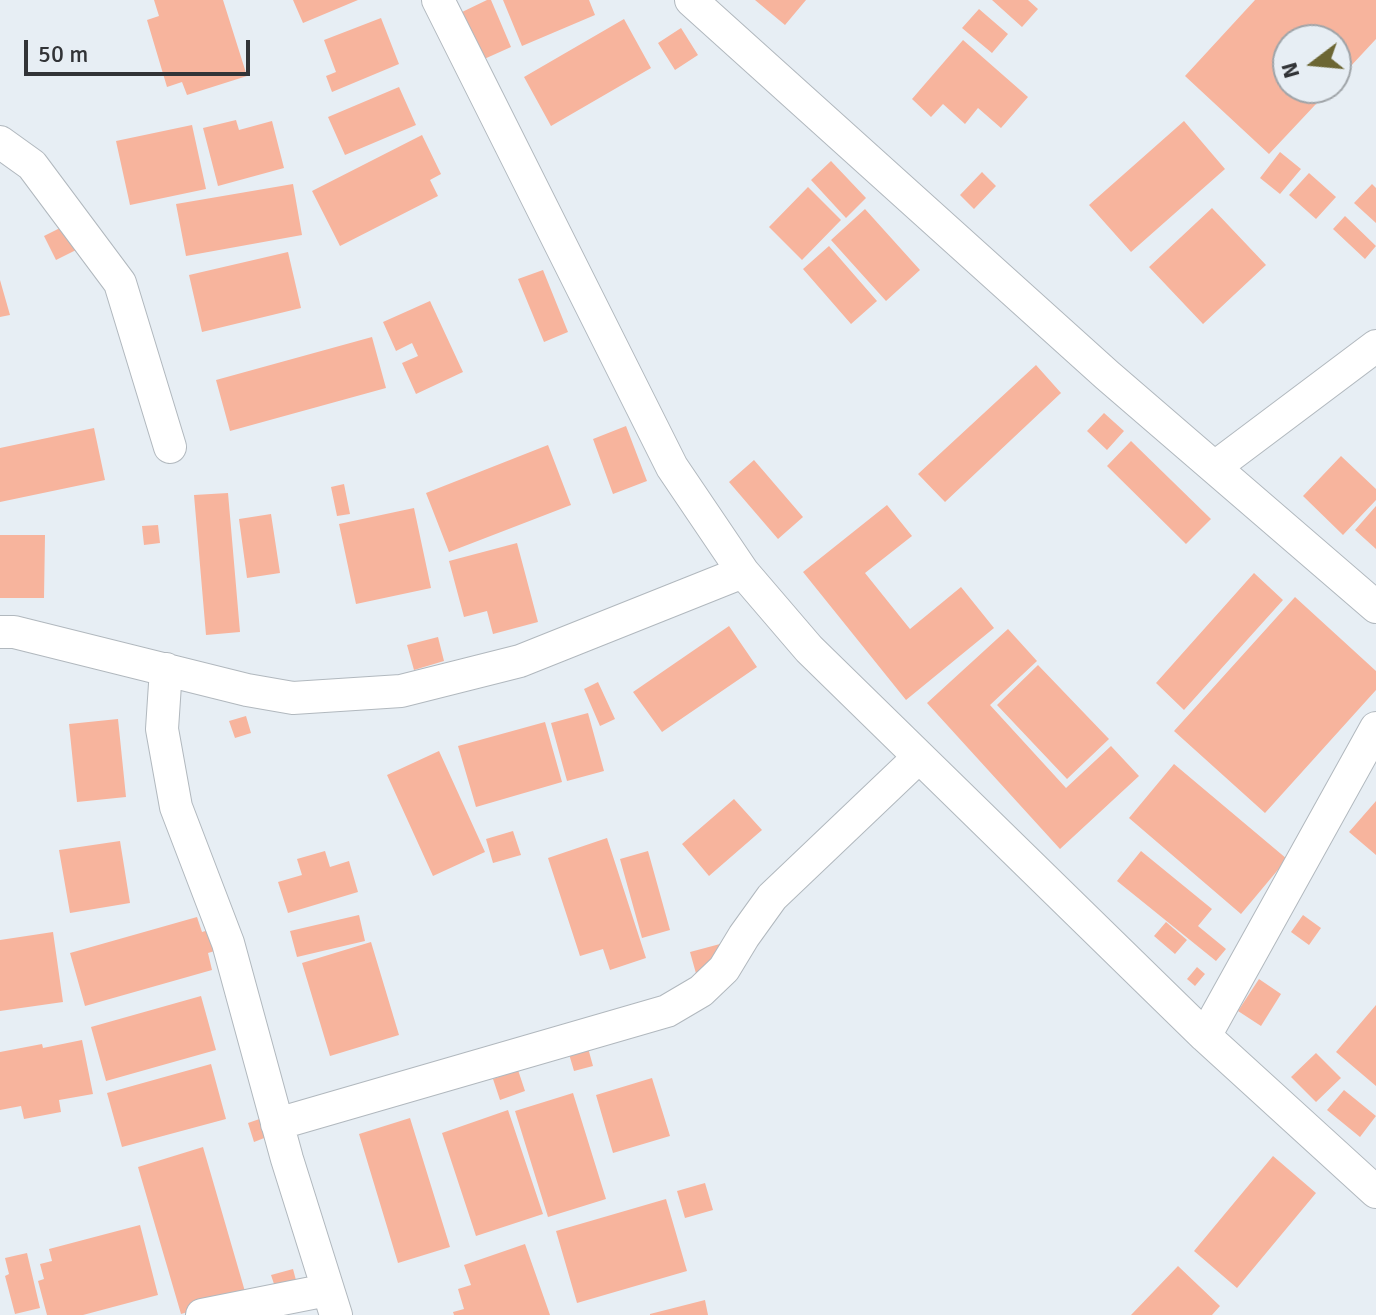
<!DOCTYPE html>
<style>
body{margin:0}
#map{position:relative;width:1376px;height:1315px;overflow:hidden;background:#e7eef4;font-family:Signika,sans-serif}
canvas{display:block}
.north{position:absolute;left:1272px;top:24px;width:80px;height:80px;box-sizing:border-box;background:#e7eef4;border:2px solid #9fa4a8;border-radius:50%;rotate:254deg;font-size:22px;font-weight:700;line-height:32px;text-align:center;color:#323437}
.north::after{content:'';display:block;margin:auto;width:28px;height:36px;background:#6c6633;clip-path:polygon(50% 0,100% 100%,50% 72%,0 100%)}
.scale{position:absolute;left:24px;top:40px;width:226px;height:36px;box-sizing:border-box;border:4px solid #323437;border-top:0;padding-left:10px;font-size:24px;line-height:28px;white-space:nowrap;color:#323437;-webkit-text-stroke:6px #e7eef4;paint-order:stroke}
</style>
<div id="map">
<canvas width="1376" height="1315"></canvas>
<div class="north">N</div>
<div class="scale">50 m</div>
</div>
<script>
const g = document.querySelector('canvas').getContext('2d');
g.lineJoin = 'round';
function fill(path, color) {
  g.fillStyle = color;
  g.fill(path, 'evenodd');
}
function strokePath(path, color, width, dash) {
  g.strokeStyle = color;
  g.lineWidth = width;
  g.lineCap = dash ? 'butt' : 'round';
  g.setLineDash(dash || []);
  g.stroke(path);
}
const building = new Path2D(`
 M154 0H223L247 76 187 95 182 82 167 87 147 20 159 16Z
 M293 0H358L303 23Z
 M487 0H491L511 47 482 60 460 13Z
 M503 0H589L595 15 522 46Z
 M755 0H806L785 25Z
 M992 0H1028L1038 9 1022 27Z
 M1255 0H1376V39L1336 82V40H1288V88H1331L1269 154 1185 76Z
 M979 9 1008 34 992 53 962 28Z
 M381 18 399 64 332 92 326 76 336 72 324 40Z
 M624 19 651 68 551 126 524 77Z
 M681 28 698 55 675 70 658 43Z
 M963 40 1028 97 1001 128 978 108 965 124 943 104 931 117 912 99Z
 M399 87 416 125 345 155 328 117Z
 M236 120 239 130 272 121 284 168 218 186 203 128Z
 M1184 121 1225 169 1131 252 1089 205Z
 M192 125 206 189 130 205 116 141Z
 M422 135 441 174 430 180 438 196 340 246 312 191Z
 M1280 152 1301 169 1280 194 1260 178Z
 M831 161 866 198 846 218 811 180Z
 M982 172 996 186 974 209 960 195Z
 M1309 173 1336 197 1316 219 1289 195Z
 M293 184 302 235 186 256 176 204Z
 M1372 184 1376 188V223L1354 203Z
 M808 187 841 220 802 260 769 227Z
 M1212 208 1266 265 1203 324 1149 267Z
 M865 209 920 270 886 301 831 240Z
 M1345 216 1376 246 1365 259 1333 229Z
 M68 224 80 248 56 260 44 236Z
 M829 246 877 301 851 324 803 269Z
 M288 252 301 308 202 332 189 275Z
 M543 270 568 332 544 342 518 279Z
 M0 280 10 315 0 317Z
 M430 301 463 372 416 394 402 363 418 356 412 343 396 351 383 322Z
 M372 337 386 388 230 431 216 380Z
 M1036 365 1061 393 945 502 918 474Z
 M1104 413 1124 431 1107 450 1087 431Z
 M626 426 647 481 613 494 593 439Z
 M94 428 105 480 0 502V448Z
 M1131 441 1211 519 1186 544 1107 466Z
 M548 445 571 505 449 552 426 493Z
 M1341 456 1376 489V500L1343 535 1303 496Z
 M754 460 803 517 778 539 729 482Z
 M344 484 350 514 337 516 331 487Z
 M228 493 240 632 206 635 194 495Z
 M887 505 912 536 865 573 910 629 961 587 994 628 906 700 803 572Z
 M1376 506V549L1355 530Z
 M414 508 431 588 356 604 339 524Z
 M271 514 280 573 247 578 239 519Z
 M158 525 160 543 144 545 142 526Z
 M0 535H45L44 598H0Z
 M517 543 538 622 493 634 487 611 464 617 449 561Z
 M1254 573 1283 600 1184 710 1156 683Z
 M1295 597 1376 671V690L1265 813 1174 731Z
 M729 626 757 667 662 732 633 692Z
 M1008 629 1037 661 990 705 1066 788 1111 746 1139 776 1060 849 927 703Z
 M438 637 444 661 414 670 407 645Z
 M1038 665 1109 739 1067 779 997 705Z
 M598 682 615 719 600 726 584 689Z
 M588 713 604 771 567 781 551 723Z
 M246 716 251 733 235 738 229 721Z
 M118 719 126 797 77 802 69 724Z
 M545 722 562 782 476 807 458 746Z
 M439 751 485 852 433 876 387 775Z
 M1174 764 1287 859 1241 914 1129 818Z
 M734 799 762 830 709 876 682 844Z
 M1376 801V855L1349 832Z
 M513 831 521 855 493 863 486 839Z
 M607 838 646 958 610 970 603 949 580 956 548 858Z
 M120 841 130 903 70 913 59 850Z
 M325 851 330 867 349 861 358 892 288 913 278 882 302 875 297 859Z
 M648 851 670 930 642 938 620 859Z
 M1141 851 1212 909 1198 926 1226 949 1216 961 1117 881Z
 M359 915 365 941 297 957 290 931Z
 M1303 915 1321 928 1309 945 1291 932Z
 M197 917 202 932 212 929 218 950 208 953 212 970 85 1006 70 953Z
 M1166 922 1187 940 1175 954 1154 936Z
 M53 932 63 1002 0 1011V940Z
 M371 942 399 1035 330 1056 302 963Z
 M720 944 723 953 697 977 690 952Z
 M1197 967 1205 974 1195 986 1187 979Z
 M1259 979 1281 994 1261 1026 1238 1011Z
 M201 996 216 1050 106 1081 91 1027Z
 M1376 1005V1086L1336 1052Z
 M82 1040 93 1094 59 1100 61 1112 24 1119 21 1106 0 1110V1052L42 1044 43 1048Z
 M588 1048 593 1066 574 1071 569 1054Z
 M1316 1053 1341 1078 1316 1102 1291 1077Z
 M211 1064 226 1119 122 1147 107 1093Z
 M518 1070 525 1091 500 1100 493 1079Z
 M652 1078 670 1136 613 1153 596 1095Z
 M1344 1090 1376 1116 1360 1137 1327 1110Z
 M573 1093 606 1199 548 1217 515 1111Z
 M508 1110 543 1214 476 1236 442 1133Z
 M271 1115 277 1133 254 1142 248 1123Z
 M410 1118 450 1247 398 1263 359 1134Z
 M203 1147 246 1295 181 1314 138 1167Z
 M1273 1156 1316 1193 1237 1288 1194 1251Z
 M705 1183 713 1210 685 1218 677 1191Z
 M666 1199 687 1271 577 1303 556 1231Z
 M140 1225 158 1295 83 1315H47L38 1281 44 1279 40 1264 52 1261 49 1249Z
 M525 1244 550 1315H454L453 1312 464 1309 458 1289 471 1285 464 1265Z
 M27 1253 40 1308 15 1314 5 1276 9 1274 5 1258Z
 M1178 1266 1220 1306 1212 1315H1131Z
 M293 1269 297 1284 276 1290 271 1275Z
 M705 1300 708 1315H650V1314Z`);
const minor = new Path2D(`
 M438 0 672 467 743 572 809 649 1205 1036 1376 1192
 M691 0 1107 375 1376 607
 M0 142 32 165 120 283 170 447
 M1215 467 1376 346
 M0 632H14L247 690 293 698 401 691 520 661 743 572
 M166 669 162 729 176 807 228 943 287 1159 336 1315
 M1205 1036 1376 728
 M277 1124 667 1011 701 991 724 969 744 936 772 897 919 757
 M202 1315 327 1290`);
fill(building, '#f7b49d');
strokePath(minor, '#b1b8be', 34);
strokePath(minor, '#fff', 32);
</script>
